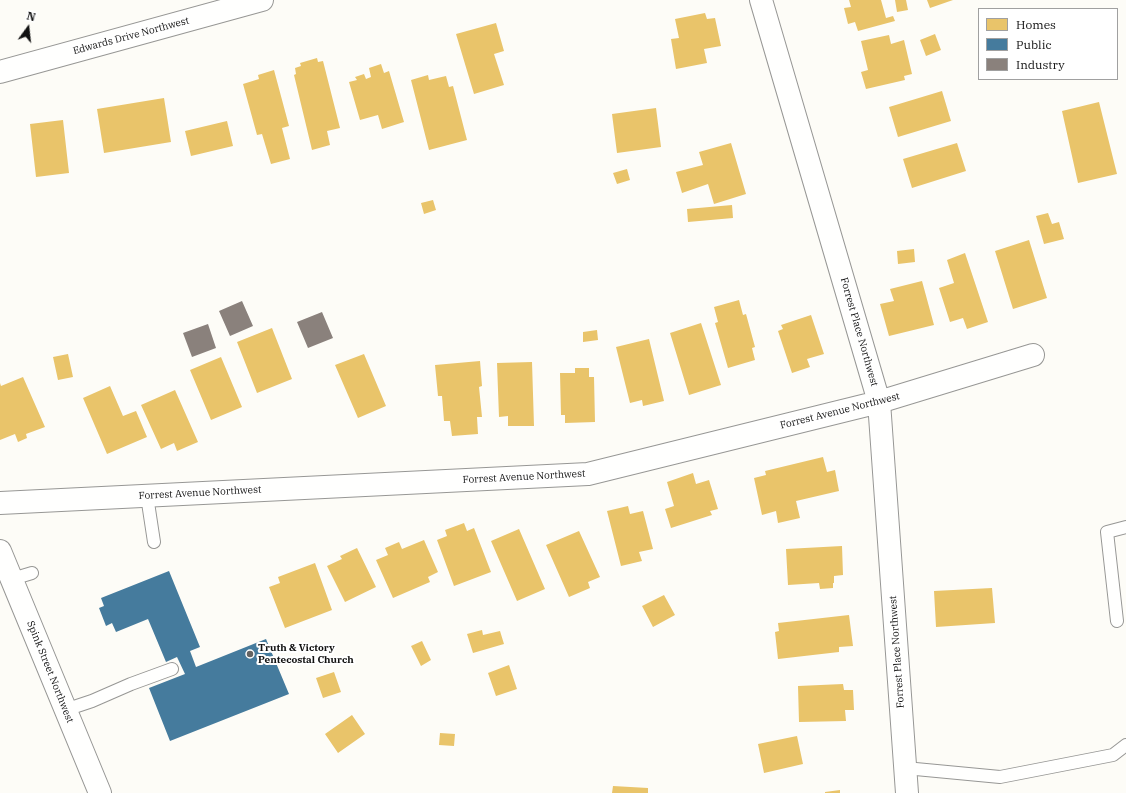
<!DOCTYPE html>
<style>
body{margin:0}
#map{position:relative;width:1126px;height:793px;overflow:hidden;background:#fdfcf7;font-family:"IBM Plex Serif",serif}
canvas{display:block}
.legend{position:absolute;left:978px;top:8px;width:140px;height:72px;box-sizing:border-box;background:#fff;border:1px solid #a0a0a0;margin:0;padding:5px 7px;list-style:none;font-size:12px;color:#111}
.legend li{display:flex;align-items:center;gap:8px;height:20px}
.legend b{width:20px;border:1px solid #a0a0a0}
.north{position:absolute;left:8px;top:8px;width:40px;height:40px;-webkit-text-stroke:3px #fff;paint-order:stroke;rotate:15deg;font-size:11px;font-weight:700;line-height:16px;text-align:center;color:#111}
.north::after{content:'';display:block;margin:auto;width:14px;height:18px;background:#111;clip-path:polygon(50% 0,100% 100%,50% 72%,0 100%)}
</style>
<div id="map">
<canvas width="1126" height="793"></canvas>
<ul class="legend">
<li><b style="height:11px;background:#e9c46a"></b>Homes</li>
<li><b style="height:11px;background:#457b9d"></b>Public</li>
<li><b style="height:11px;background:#8a817c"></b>Industry</li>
</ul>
<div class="north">N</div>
</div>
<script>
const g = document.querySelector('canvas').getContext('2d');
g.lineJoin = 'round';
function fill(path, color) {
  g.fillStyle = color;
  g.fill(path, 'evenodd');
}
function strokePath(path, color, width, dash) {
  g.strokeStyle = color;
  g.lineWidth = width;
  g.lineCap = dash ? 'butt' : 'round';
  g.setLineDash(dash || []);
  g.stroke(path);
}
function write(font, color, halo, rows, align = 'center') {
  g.font = font + ' "IBM Plex Serif",serif';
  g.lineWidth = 4;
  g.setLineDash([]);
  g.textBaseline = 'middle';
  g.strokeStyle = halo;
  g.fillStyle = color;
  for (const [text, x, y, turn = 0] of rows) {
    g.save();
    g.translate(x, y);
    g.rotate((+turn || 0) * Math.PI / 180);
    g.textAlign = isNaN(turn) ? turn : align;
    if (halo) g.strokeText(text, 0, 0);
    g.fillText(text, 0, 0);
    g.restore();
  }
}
const homes = new Path2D(`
 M849 0H881L886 18 893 16 895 21 858 31 855 22 848 24 844 8 851 7Z
 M895 0H906L908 10 897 12Z
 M927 0H953L930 8Z
 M705 13 707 19 715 18 721 46 704 49 707 63 676 69 671 39 679 38 675 19Z
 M496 23 504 51 494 54 504 85 474 94 456 34Z
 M935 34 941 50 926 56 920 40Z
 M889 35 891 44 904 40 912 74 904 76 905 80 866 89 861 72 868 70 861 41Z
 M317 58 318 62 323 61 340 128 327 131 330 145 312 150 294 75 296 74 295 68 301 66 300 63Z
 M381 64 384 73 389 71 404 122 382 129 378 115 360 120 349 82 357 80 355 77 364 74 366 79 371 77 369 68Z
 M274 70 289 126 282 128 290 159 271 164 262 134 257 135 243 84 259 79 258 75Z
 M428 75 429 80 446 76 449 87 453 86 467 140 429 150 411 80Z
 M942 91 951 121 898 137 889 107Z
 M164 98 171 142 104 153 97 109Z
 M1099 102 1117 174 1078 183 1062 111Z
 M656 108 661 147 617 153 612 114Z
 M63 120 69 173 36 177 30 124Z
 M227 121 233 146 191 156 185 131Z
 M731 143 746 194 714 204 708 184 682 193 676 172 703 165 699 152Z
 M957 143 966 171 912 188 903 159Z
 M627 169 630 180 617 184 613 173Z
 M433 200 436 210 424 214 421 203Z
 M732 205 733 218 688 222 687 209Z
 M1048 213 1052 224 1059 222 1064 239 1044 244 1036 216Z
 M1029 240 1047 298 1013 309 995 251Z
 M914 249 915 262 898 264 897 251Z
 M965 253 988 322 967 329 963 318 950 322 939 288 954 283 947 260Z
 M922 281 934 325 889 336 880 304 894 301 890 289Z
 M739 300 743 315 746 314 755 347 752 348 755 360 728 368 715 323 718 322 714 307Z
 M811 315 824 354 807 359 810 367 792 373 778 331 783 329 781 325Z
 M701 323 721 385 689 395 670 333Z
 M272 328 292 379 257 393 237 342Z
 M597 330 598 340 583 342V332Z
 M649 339 664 401 643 406 642 400 630 403 616 347Z
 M68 354 73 377 58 380 53 357Z
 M364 354 386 406 358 418 335 365Z
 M221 357 242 407 211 420 190 370Z
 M480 361 482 386 479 387 482 417H477L478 434 452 436 450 421H444L442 396H438L435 365Z
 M532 362 534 426H508V416L499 417 497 363Z
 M575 368H589V377H594L595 422 565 423V415H561L560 373H575Z
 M23 377 45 427 26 434 27 438 18 442 15 434 0 440V383L1 386Z
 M110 386 123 416 136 411 147 437 107 454 83 398Z
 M175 390 198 442 177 451 174 443 161 449 141 405Z
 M823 457 827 472 835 470 839 491 796 501 800 518 778 523 776 511 762 515 754 478 766 475 765 471Z
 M693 473 696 484 709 480 718 509 710 511 712 515 671 528 665 509 674 506 667 482Z
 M628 506 630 514 643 511 653 549 639 552 642 561 621 566 607 511Z
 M464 523 467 531 474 528 491 572 454 586 437 540 447 536 445 530Z
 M519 529 545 589 517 601 491 541Z
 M579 531 600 577 588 582 590 588 569 597 546 545Z
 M424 540 438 572 428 577 430 582 393 598 376 560 388 555 385 548 399 542 402 549Z
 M842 546 843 575 834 576V583H833V588L820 589 819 583 788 585 786 549Z
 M357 548 376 587 345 602 327 566 342 559 340 556Z
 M315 563 332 610 285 628 269 587 280 583 278 577Z
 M992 588 995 623 936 627 934 591Z
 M664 595 675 615 653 627 642 606Z
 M849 615 853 646 839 647V652L778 659 775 632 779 631 778 623Z
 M482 630 483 635 500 631 504 644 473 653 467 634Z
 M422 641 431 660 421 666 411 646Z
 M509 665 517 689 496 696 488 673Z
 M334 672 341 692 323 698 316 678Z
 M843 684 844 690H853L854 710H845L846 721 799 722 798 686Z
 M352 715 365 734 338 753 325 734Z
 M440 733 455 734 454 746 439 745Z
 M797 736 803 764 764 773 758 744Z
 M613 786 648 788V793H612Z
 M840 790V793H825V792Z`);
const public = new Path2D(`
 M169 571 200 647 190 651 196 667 266 639 289 694 170 741 149 688 185 674 177 657 166 662 148 619 116 632 112 623 106 626 99 608 104 606 101 598Z`);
const industry = new Path2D(`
 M242 301 253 326 230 336 219 311Z
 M322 312 333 338 308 348 297 322Z
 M208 324 216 348 192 357 183 333Z`);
const service = new Path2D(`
 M147 496 154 542
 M12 579 32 573
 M1117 621 1107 532 1126 527
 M65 710 92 701 131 684 172 669
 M905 768 1000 777 1113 755 1126 745`);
const minor = new Path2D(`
 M761 0 879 402 907 793
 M0 72 262 0
 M0 503 588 474 879 402 1033 355
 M0 551 100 793`);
const markers = [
 [250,654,4,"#646362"]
];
const streetNames = [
 ["Edwards Drive Northwest",131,36,-15],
 ["Forrest Place Northwest",859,332,74],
 ["Forrest Avenue Northwest",840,411,-14],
 ["Forrest Avenue Northwest",524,477,-3],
 ["Forrest Avenue Northwest",200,493,-3],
 ["Forrest Place Northwest",897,652,-94],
 ["Spink Street Northwest",50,672,68]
];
const poiNames = [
 ["Truth & Victory",258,648],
 ["Pentecostal Church",258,660]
];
fill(homes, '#e9c46a');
fill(public, '#457b9d');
fill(industry, '#8a817c');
strokePath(service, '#979795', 14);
strokePath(minor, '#979795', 24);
strokePath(service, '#fffffe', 12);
strokePath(minor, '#fffffe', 22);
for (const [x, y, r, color] of markers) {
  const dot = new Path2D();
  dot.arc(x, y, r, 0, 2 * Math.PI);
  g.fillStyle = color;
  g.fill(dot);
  strokePath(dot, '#fff', 1.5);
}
write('10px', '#111', '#fff', streetNames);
write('bold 10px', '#111', '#fff', poiNames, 'left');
</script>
